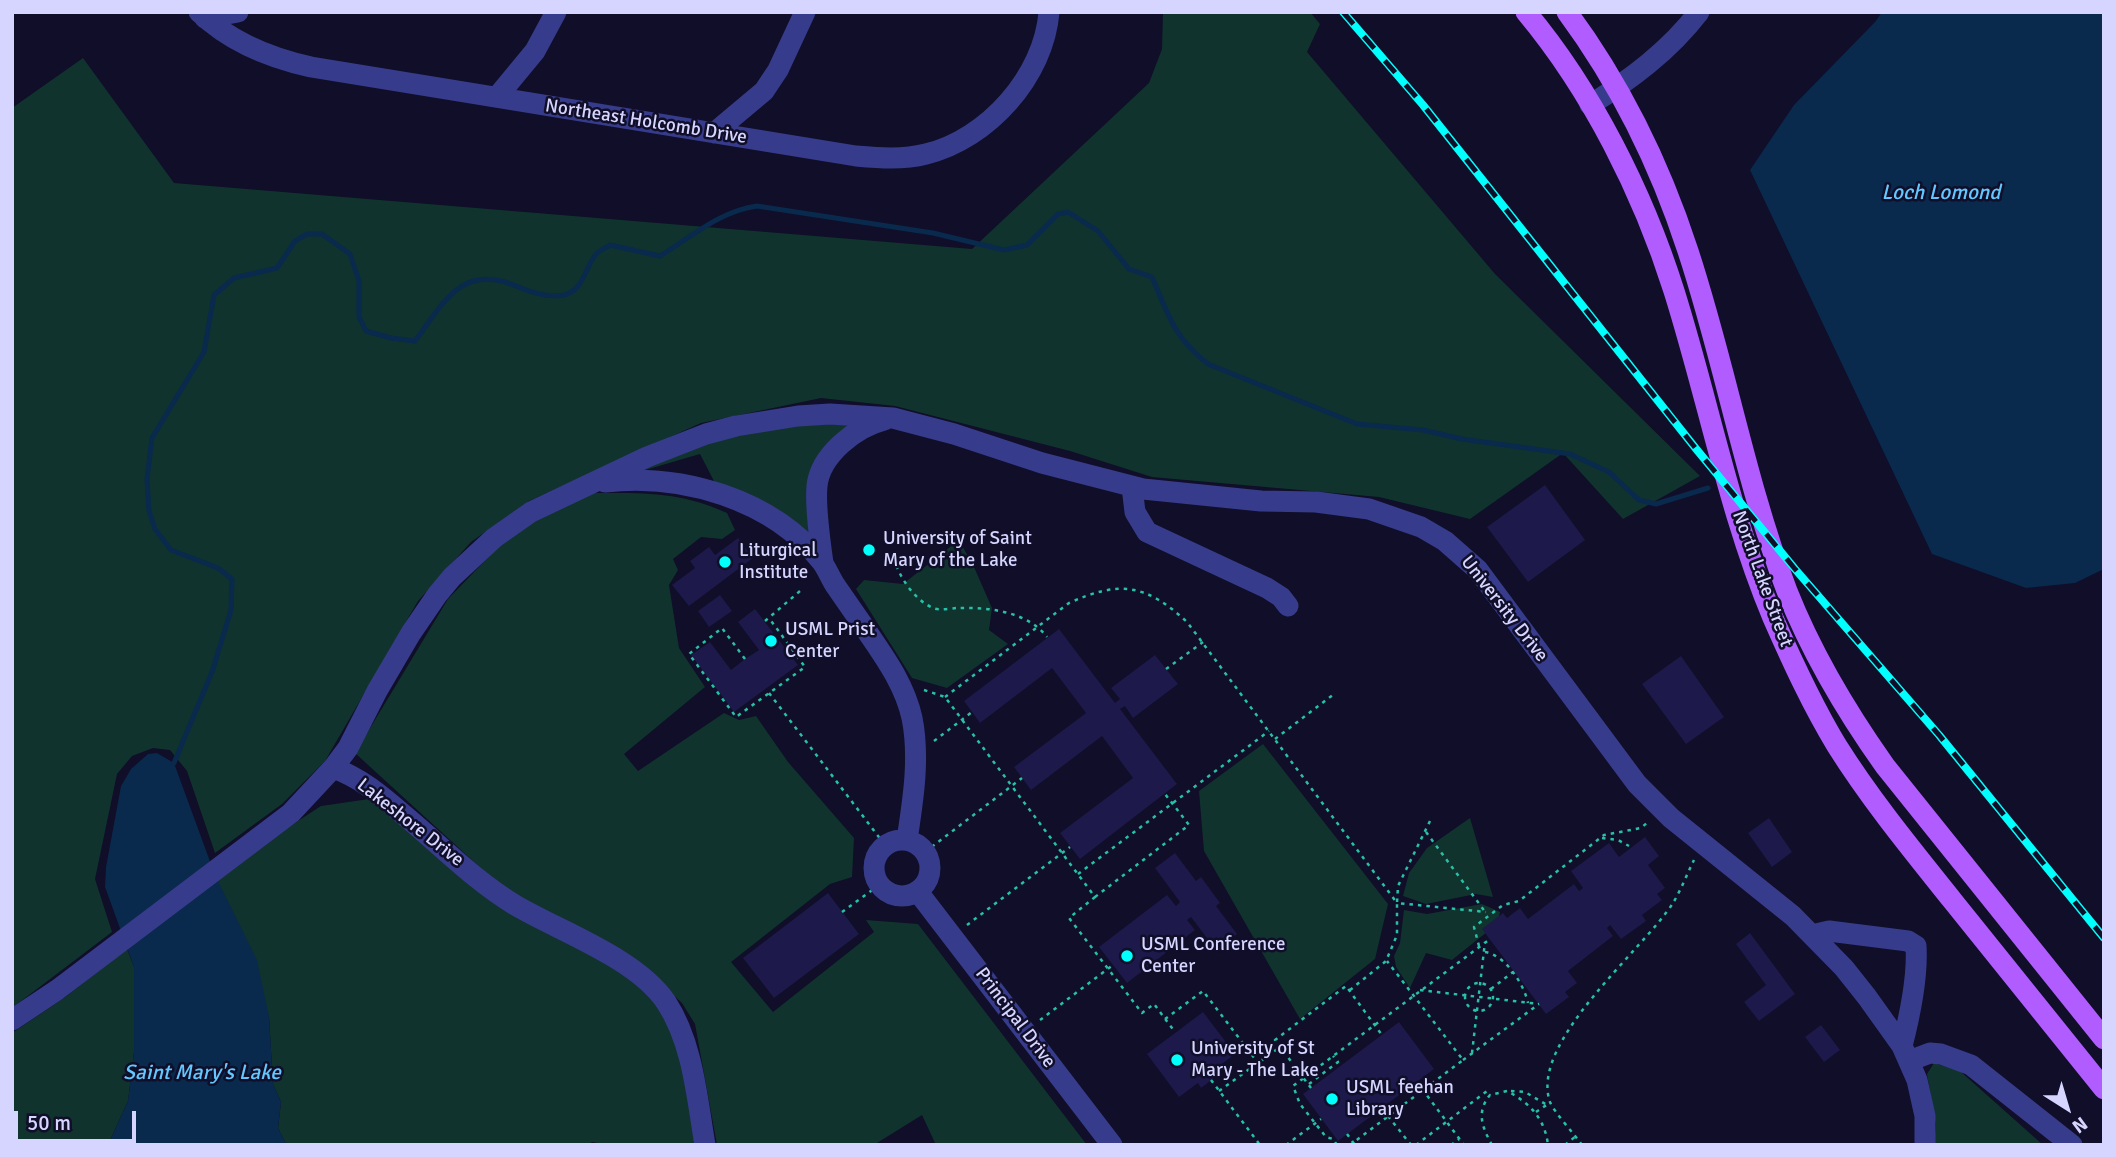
<!DOCTYPE html>
<style>
body{margin:0}
#map{position:relative;width:2116px;height:1157px;overflow:hidden;background:#100e28;font-family:Signika,sans-serif}
canvas{display:block}
.frame{position:absolute;inset:0;border:14px solid #d5d5ff;pointer-events:none}
.north{position:absolute;left:2032px;top:1073px;width:70px;height:70px;-webkit-text-stroke:5px #100e28;paint-order:stroke;rotate:143deg;font-size:19px;font-weight:700;line-height:28px;text-align:center;color:#d5d5ff}
.north::after{content:'';display:block;margin:auto;width:24px;height:32px;background:#d5d5ff;clip-path:polygon(50% 0,100% 100%,50% 72%,0 100%)}
.scale{position:absolute;left:14px;top:1111px;width:122px;height:32px;box-sizing:border-box;border:4px solid #d5d5ff;border-top:0;padding-left:9px;font-size:21px;line-height:24px;white-space:nowrap;color:#d5d5ff;-webkit-text-stroke:5px #100e28;paint-order:stroke}
</style>
<div id="map">
<canvas width="2116" height="1157"></canvas>
<div class="frame"></div>
<div class="north">N</div>
<div class="scale">50 m</div>
</div>
<script>
const g = document.querySelector('canvas').getContext('2d');
g.lineJoin = 'round';
function fill(path, color) {
  g.fillStyle = color;
  g.fill(path, 'evenodd');
}
function strokePath(path, color, width, dash) {
  g.strokeStyle = color;
  g.lineWidth = width;
  g.lineCap = dash ? 'butt' : 'round';
  g.setLineDash(dash || []);
  g.stroke(path);
}
function write(font, color, halo, rows, align = 'center') {
  g.font = font + ' Signika,sans-serif';
  g.lineWidth = 5;
  g.setLineDash([]);
  g.textBaseline = 'middle';
  g.strokeStyle = halo;
  g.fillStyle = color;
  for (const [text, x, y, turn = 0] of rows) {
    g.save();
    g.translate(x, y);
    g.rotate((+turn || 0) * Math.PI / 180);
    g.textAlign = isNaN(turn) ? turn : align;
    if (halo) g.strokeText(text, 0, 0);
    g.fillText(text, 0, 0);
    g.restore();
  }
}
const green = new Path2D(`
 M1163 12H1310L1320 24 1307 52 1495 274 1700 476 1623 519 1563 453 1470 519 1379 497 1152 477 1070 451 895 406 821 398 701 423 529 501 471 542 418 601 325 761 282 804 215 853 187 771 170 750 153 748 132 756 117 774 95 879 112 932 12 1008V108L83 58 174 183 972 249 1149 83 1162 49Z
 M807 420 849 424 820 452 807 489 811 540 716 485 700 454 635 473 702 441Z
 M592 493C643 493 679 491 727 513L735 530 722 539 701 537 673 559 678 570 669 585 679 648 705 687 624 754 638 771 724 713 739 720 756 716 788 762 854 838 852 877 830 884 731 962 773 1012 874 932 866 920 918 924 1087 1145H936L922 1115 877 1143 717 1145 695 1024 682 1003 660 983 496 882 355 753 448 599 504 541 538 519Z
 M959 540 974 567 992 608 989 630 1008 644 947 688 912 678 856 589 864 580 903 584Z
 M1263 744 1388 904 1375 959 1300 1019 1204 851 1199 791Z
 M369 799 614 966 661 1004 676 1034 698 1145H610L592 1142 588 1145H290L285 1142 278 1128 281 1102 273 1084 269 1017 215 875 321 806Z
 M1470 818 1493 897 1476 894 1426 904 1403 896 1409 873 1427 848Z
 M1482 904 1500 912 1497 924 1452 960 1426 953 1410 988 1396 967 1394 956 1400 943 1404 910 1427 914Z
 M127 949 134 967V1052L128 1101 108 1145H12V1033L64 998Z
 M1934 1063 1960 1071 2043 1145H1934L1936 1125 1927 1074Z`);
const water = new Path2D(`
 M1882 12H2104V569L2075 583 2026 588 1932 554 1750 170 1794 105 1875 22Z
 M157 753 174 763 215 875 257 960 269 1017 273 1084 281 1102 278 1128 285 1142 290 1145H108L128 1101 134 1052V967L105 887 106 867 121 786 131 769 148 754Z`);
const stream = new Path2D(`
 M174 763 212 672 231 610 232 579 218 568 171 550 155 529 149 511 147 479 152 438 204 352 214 295 234 278 277 268 295 241 307 234H322L350 254 359 281V317L366 331 391 338 415 341C444 302 462 263 516 286 530 292 549 298 564 295 584 290 585 267 596 254 600 250 606 248 610 245L660 256C691 237 720 211 757 206L933 233 1004 250 1027 245 1058 214 1068 212 1098 231 1129 269 1152 277C1169 316 1173 336 1208 364L1357 424 1423 430 1462 439 1570 454 1609 472 1639 500 1656 504 1708 488`);
const building = new Path2D(`
 M1545 485 1585 540 1528 582 1487 527Z
 M738 538 753 558 689 606 672 585 695 568 690 561 709 547 715 555Z
 M720 595 732 611 709 627 698 611Z
 M755 609 798 665 734 712 691 655 710 642 731 670 745 659 759 650 738 622Z
 M1059 629 1115 703 1120 699 1111 688 1155 655 1178 684 1133 718 1125 706 1120 709 1177 784 1080 859 1060 833 1133 778 1102 736 1031 790 1014 767 1086 713 1052 668 980 723 964 701Z
 M1681 656 1724 717 1686 744 1642 684Z
 M1769 818 1792 852 1772 867 1748 833Z
 M1645 837 1659 856 1648 865 1665 888 1657 894 1662 900 1642 915 1646 921 1621 939 1610 925 1607 928 1613 936 1568 971 1577 983 1565 992 1569 997 1546 1014 1482 929 1503 913 1507 918 1520 908 1528 919 1574 884 1579 891 1583 888 1571 871 1609 843 1619 857Z
 M1175 853 1196 881 1201 877 1220 903 1216 906 1237 934 1216 950 1191 917 1187 920 1195 930 1127 983 1099 947 1167 895 1176 906 1180 902 1155 868Z
 M828 893 859 934 774 998 743 958Z
 M1750 933 1795 994 1759 1021 1744 1002 1766 985 1736 944Z
 M1203 1012 1235 1054 1218 1067 1222 1072 1201 1088 1198 1083 1179 1097 1147 1054Z
 M1399 1022 1434 1069 1338 1141 1303 1094Z
 M1821 1025 1840 1050 1824 1062 1805 1037Z`);
const path = new Path2D(`
 M893 558C900 577 913 599 933 608 940 611 951 608 959 608 989 607 1028 612 1047 637
 M765 621 800 591
 M745 659 722 628 689 654 736 717 805 667 769 618
 M1166 669 1203 642
 M924 690 945 697 1095 897 1069 918 1142 1013 1154 1004 1175 1032
 M769 693 885 845
 M945 697 1069 603C1120 580 1146 584 1187 622L1397 903V935L1386 961 1350 990
 M1275 739 1334 694
 M934 741 972 712
 M1430 821 1398 886 1397 903 1486 912
 M1426 832 1486 913
 M1602 838 1618 840 1629 846
 M925 852 1022 778
 M1078 874 1269 731
 M1095 897 1189 825 1165 794
 M842 912 879 885
 M967 925 1070 847
 M1479 946 1474 927 1503 905 1519 901 1604 835 1641 828 1648 822
 M1485 952C1505 955 1524 984 1528 1003
 M1465 997a14 14 0 1 1 28 0a14 14 0 1 1-28 0Z
 M1491 989 1513 972
 M1420 990 1539 1004
 M1165 1019 1203 991 1258 1063
 M1040 1020 1113 965
 M1472 1053 1485 942
 M1463 1060 1539 1004
 M1211 1080 1260 1145
 M1417 1082 1464 1145
 M1309 1084 1338 1062 1333 1056
 M1311 1088 1275 1040 1346 986 1382 1035
 M1219 1091 1280 1047
 M1511 1091 1525 1092 1547 1105
 M1536 1112 1548 1104
 M1388 1116 1411 1145
 M1347 1134 1355 1145
 M1286 1145 1321 1119
 M1337 1145 1333 1139 1326 1137 1300 1104 1293 1086 1490 939
 M1350 1145 1463 1060 1387 961
 M1416 1145 1487 1091 1490 1095
 M1451 1145 1459 1139
 M1492 1145C1482 1127 1476 1112 1490 1095L1507 1091C1530 1103 1545 1119 1548 1145
 M1565 1145 1576 1136
 M1582 1145C1575 1135 1554 1112 1550 1102 1529 1042 1643 950 1673 903 1681 890 1687 874 1694 860`);
const minor = new Path2D(`
 M199 12C230 42 270 58 311 67L856 156C879 158 903 160 926 154 988 139 1044 76 1049 12
 M205 18 238 12
 M497 97 535 51 556 12
 M1590 105C1631 79 1669 51 1699 12
 M714 133 764 91 778 70 805 12
 M605 482C682 473 772 499 822 562 827 569 830 577 835 585 844 598 853 611 862 624 882 654 904 682 912 718 920 758 913 800 907 840
 M1132 487 1135 512 1147 532 1267 588 1281 597 1288 606
 M823 563C820 542 815 506 817 486 820 455 856 427 884 420
 M333 768C360 777 383 797 404 815 440 845 475 881 515 905 561 932 636 958 666 1002 693 1043 697 1098 705 1145
 M874 868a28 28 0 1 1 56 0a28 28 0 1 1-56 0Z
 M918 892 1112 1145
 M1812 935 1829 931 1908 941 1916 946C1918 978 1910 1015 1902 1046
 M12 1020 57 990 291 813 333 768 348 748 377 691 411 633 437 595 452 577 494 538 531 512 647 457 706 434 736 426 798 416 830 414 893 418 954 434 1042 463 1143 489 1261 501 1316 502 1369 509 1421 527 1445 541 1478 570 1637 784 1671 818 1793 916 1844 968 1867 997 1902 1046 1917 1080 1925 1116V1145
 M1909 1061 1930 1053 1941 1054 1971 1065 2072 1145`);
const major = new Path2D(`
 M1526 12C1592 91 1643 193 1674 291 1708 399 1729 513 1773 618 1792 661 1812 705 1837 746 1871 800 1912 850 1952 900 2003 963 2053 1026 2104 1089
 M1567 12C1621 85 1660 165 1688 251 1725 363 1745 481 1787 591 1812 654 1846 711 1885 766L2104 1039`);
const rail = new Path2D(`
 M1343 12 1423 105 1697 450 1795 569 1939 735 2104 938`);
const markers = [
 [869,550,7,"#01fffd"],
 [725,562,7,"#01fffd"],
 [771,641,7,"#01fffd"],
 [1127,956,7,"#01fffd"],
 [1177,1060,7,"#01fffd"],
 [1332,1099,7,"#01fffd"]
];
const streetNames = [
 ["Northeast Holcomb Drive",646,122,9],
 ["North Lake Street",1762,579,70],
 ["University Drive",1504,609,52],
 ["Lakeshore Drive",410,823,38],
 ["Principal Drive",1015,1018,53]
];
const poiNames = [
 ["University of Saint",883,539],
 ["Mary of the Lake",883,561],
 ["Liturgical",739,551],
 ["Institute",739,573],
 ["USML Prist",785,630],
 ["Center",785,652],
 ["USML Conference",1141,945],
 ["Center",1141,967],
 ["University of St",1191,1049],
 ["Mary - The Lake",1191,1071],
 ["USML feehan",1346,1088],
 ["Library",1346,1110]
];
const waterNames = [
 ["Loch Lomond",1941,193],
 ["Saint Mary's Lake",202,1073]
];
fill(green, '#10332e');
fill(water, '#09294d');
strokePath(stream, '#09294d', 5);
fill(building, '#1d194b');
strokePath(path, '#27c1a7', 2.5, [3.5, 5]);
strokePath(minor, '#363c8b', 21);
strokePath(major, '#b05cff', 21);
strokePath(rail, '#01fffd', 8);
strokePath(rail, '#100e28', 5, [16]);
for (const [x, y, r, color] of markers) {
  const dot = new Path2D();
  dot.arc(x, y, r, 0, 2 * Math.PI);
  g.fillStyle = color;
  g.fill(dot);
  strokePath(dot, '#100e28', 2.5);
}
write('19px', '#d5d5ff', '#100e28', streetNames);
write('19px', '#d5d5ff', '#100e28', poiNames, 'left');
write('italic 21px', '#63c8ff', '#100e28', waterNames);
</script>
